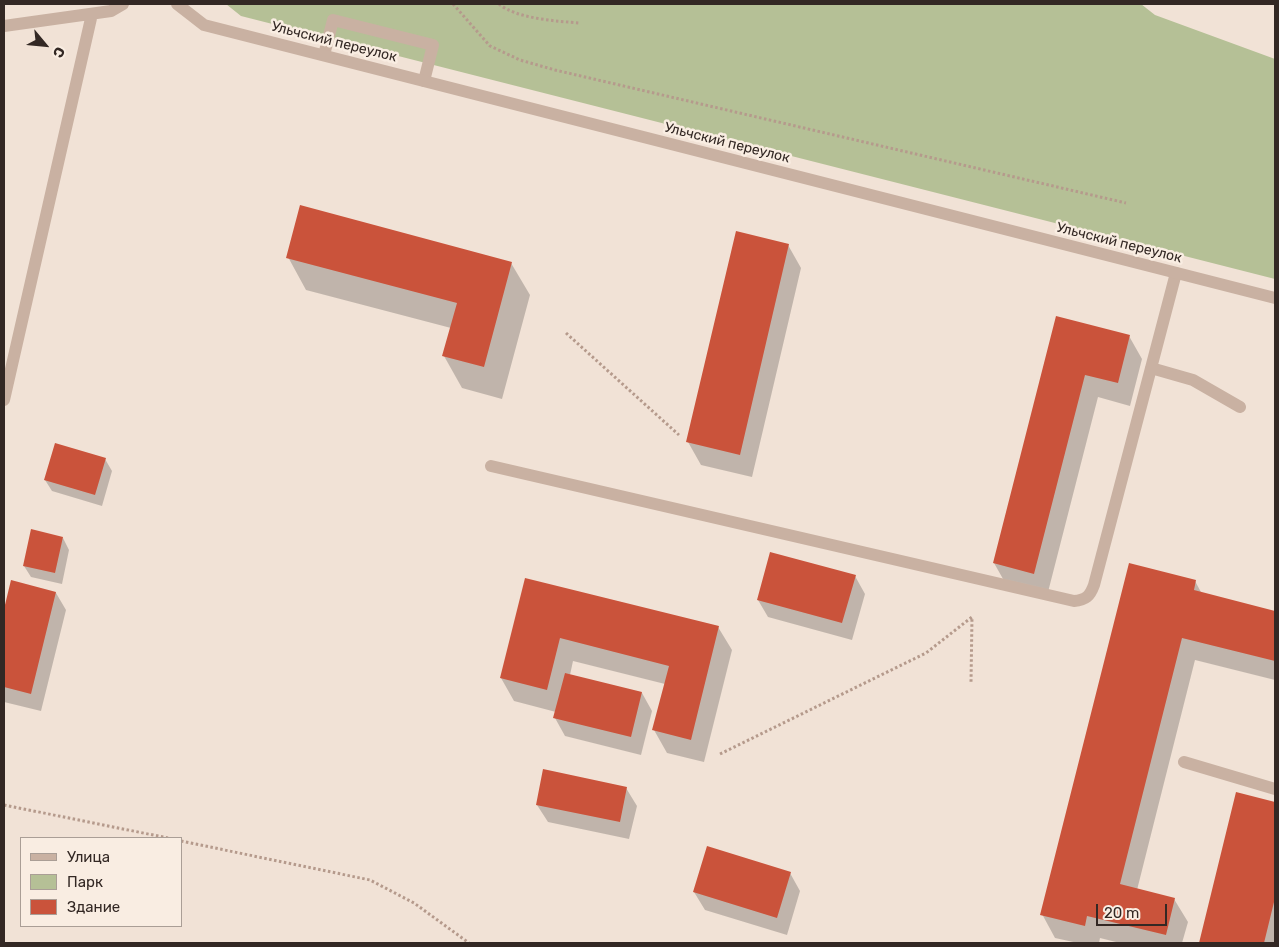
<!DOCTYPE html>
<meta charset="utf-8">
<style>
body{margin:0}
#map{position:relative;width:1279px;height:947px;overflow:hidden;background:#f1e2d6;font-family:Rubik,sans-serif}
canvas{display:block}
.frame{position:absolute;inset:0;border:5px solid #332824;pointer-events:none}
.legend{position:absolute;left:20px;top:837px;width:162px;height:90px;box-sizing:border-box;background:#f9ede2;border:1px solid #aa9e96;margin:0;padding:6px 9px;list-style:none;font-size:15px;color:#332824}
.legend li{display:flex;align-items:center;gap:10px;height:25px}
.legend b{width:25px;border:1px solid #aa9e96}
.north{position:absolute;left:20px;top:20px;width:50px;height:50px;-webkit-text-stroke:4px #f9ede2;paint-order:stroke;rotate:118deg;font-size:14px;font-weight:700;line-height:20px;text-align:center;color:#332824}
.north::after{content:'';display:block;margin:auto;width:18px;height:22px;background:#332824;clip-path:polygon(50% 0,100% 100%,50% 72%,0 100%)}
.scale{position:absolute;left:1096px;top:904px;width:71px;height:22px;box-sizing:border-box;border:2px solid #332824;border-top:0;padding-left:6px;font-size:15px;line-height:18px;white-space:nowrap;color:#332824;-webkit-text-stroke:4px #f9ede2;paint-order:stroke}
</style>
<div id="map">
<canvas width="1279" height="947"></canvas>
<div class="frame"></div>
<ul class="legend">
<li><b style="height:6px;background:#c9b1a2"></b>Улица</li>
<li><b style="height:14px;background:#b5c096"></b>Парк</li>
<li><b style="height:14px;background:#ca533b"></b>Здание</li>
</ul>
<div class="north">С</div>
<div class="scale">20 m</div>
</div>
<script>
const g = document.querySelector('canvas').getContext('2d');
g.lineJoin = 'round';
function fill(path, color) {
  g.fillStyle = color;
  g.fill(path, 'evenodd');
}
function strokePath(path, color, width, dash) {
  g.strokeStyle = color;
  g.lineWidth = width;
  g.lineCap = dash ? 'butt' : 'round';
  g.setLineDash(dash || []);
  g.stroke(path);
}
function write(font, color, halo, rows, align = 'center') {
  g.font = font + ' Rubik,sans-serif';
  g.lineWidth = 5;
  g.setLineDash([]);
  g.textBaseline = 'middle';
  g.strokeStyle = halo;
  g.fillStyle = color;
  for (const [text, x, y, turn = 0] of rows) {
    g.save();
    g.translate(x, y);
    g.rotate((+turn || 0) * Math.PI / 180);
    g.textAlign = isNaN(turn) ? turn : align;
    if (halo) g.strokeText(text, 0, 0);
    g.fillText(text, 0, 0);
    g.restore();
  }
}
const green = new Path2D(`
 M226 4H1141L1155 15 1275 59V279L241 16Z`);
const shadow = new Path2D(`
 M788 245 801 268 752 477 701 465 688 442Z
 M288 257 511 263 530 295 502 399 462 388 444 356 451 328 306 290Z
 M1057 318 1129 336 1142 359 1130 406 1098 397 1047 596 1007 586 994 563Z
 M105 459 112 471 102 506 52 491 45 480Z
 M63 538 69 550 62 584 31 577 24 566Z
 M855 576 865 594 852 640 768 617 758 600Z
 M526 579 718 627 732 650 704 762 667 753 654 730 665 684 573 661 570 675 642 693 652 711 641 755 565 736 555 718 556 712 514 701 501 678Z
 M1195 581 1202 594 1275 612V680L1195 660 1137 890 1174 899 1188 922 1182 943H1120L1100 938 1099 943H1078L1055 938 1042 914Z
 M12 582 56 593 66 610 41 711 4 702V614Z
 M626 788 637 806 629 839 548 822 537 805Z
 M1237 794 1275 803V943H1200Z
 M790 873 800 891 787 935 705 910 694 892Z`);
const building = new Path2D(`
 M300 205 512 262 484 367 442 356 457 303 286 258Z
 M736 231 789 244 740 455 686 442Z
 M1056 316 1130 335 1118 383 1085 375 1034 574 993 563Z
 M55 443 106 458 95 495 44 480Z
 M31 529 63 537 55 573 23 566Z
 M770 552 856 575 842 623 757 600Z
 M1129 563 1196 580 1194 590 1275 611V661L1182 638 1120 884 1175 898 1166 935 1087 916 1085 926 1040 915Z
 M525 578 719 626 691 740 652 730 669 666 560 638 547 690 500 678Z
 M11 580 56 592 31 694 4 687V609Z
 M565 673 642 692 631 737 553 718Z
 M543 769 627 787 620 822 536 805Z
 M1236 792 1275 802V898L1264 943H1199Z
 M707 846 791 872 777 918 693 892Z`);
const path = new Path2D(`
 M453 4 490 46 520 60 555 70 1126 203
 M499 4C517 19 557 21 579 23
 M566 333 679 435
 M720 754 926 653 972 617 971 682
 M4 805 168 838
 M181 841 370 880 414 903 469 943`);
const lane = new Path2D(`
 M4 26 111 11 123 4
 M324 55 333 20 433 45 424 81
 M1151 368 1193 380 1240 407
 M4 400 92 14
 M491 466 1074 601C1086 600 1090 596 1094 585L1176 273
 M1184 762 1275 789`);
const street = new Path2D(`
 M177 4 204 25 1275 298`);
const streetNames = [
 ["Ульчский переулок",334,42,14],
 ["Ульчский переулок",727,143,14],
 ["Ульчский переулок",1119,243,14]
];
fill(green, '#b5c096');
fill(shadow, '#0003');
fill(building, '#ca533b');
strokePath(path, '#b59a8c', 3, [2.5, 2.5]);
strokePath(lane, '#c9b1a2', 12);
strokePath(street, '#c9b1a2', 12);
write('14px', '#332824', '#f9ede2', streetNames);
</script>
